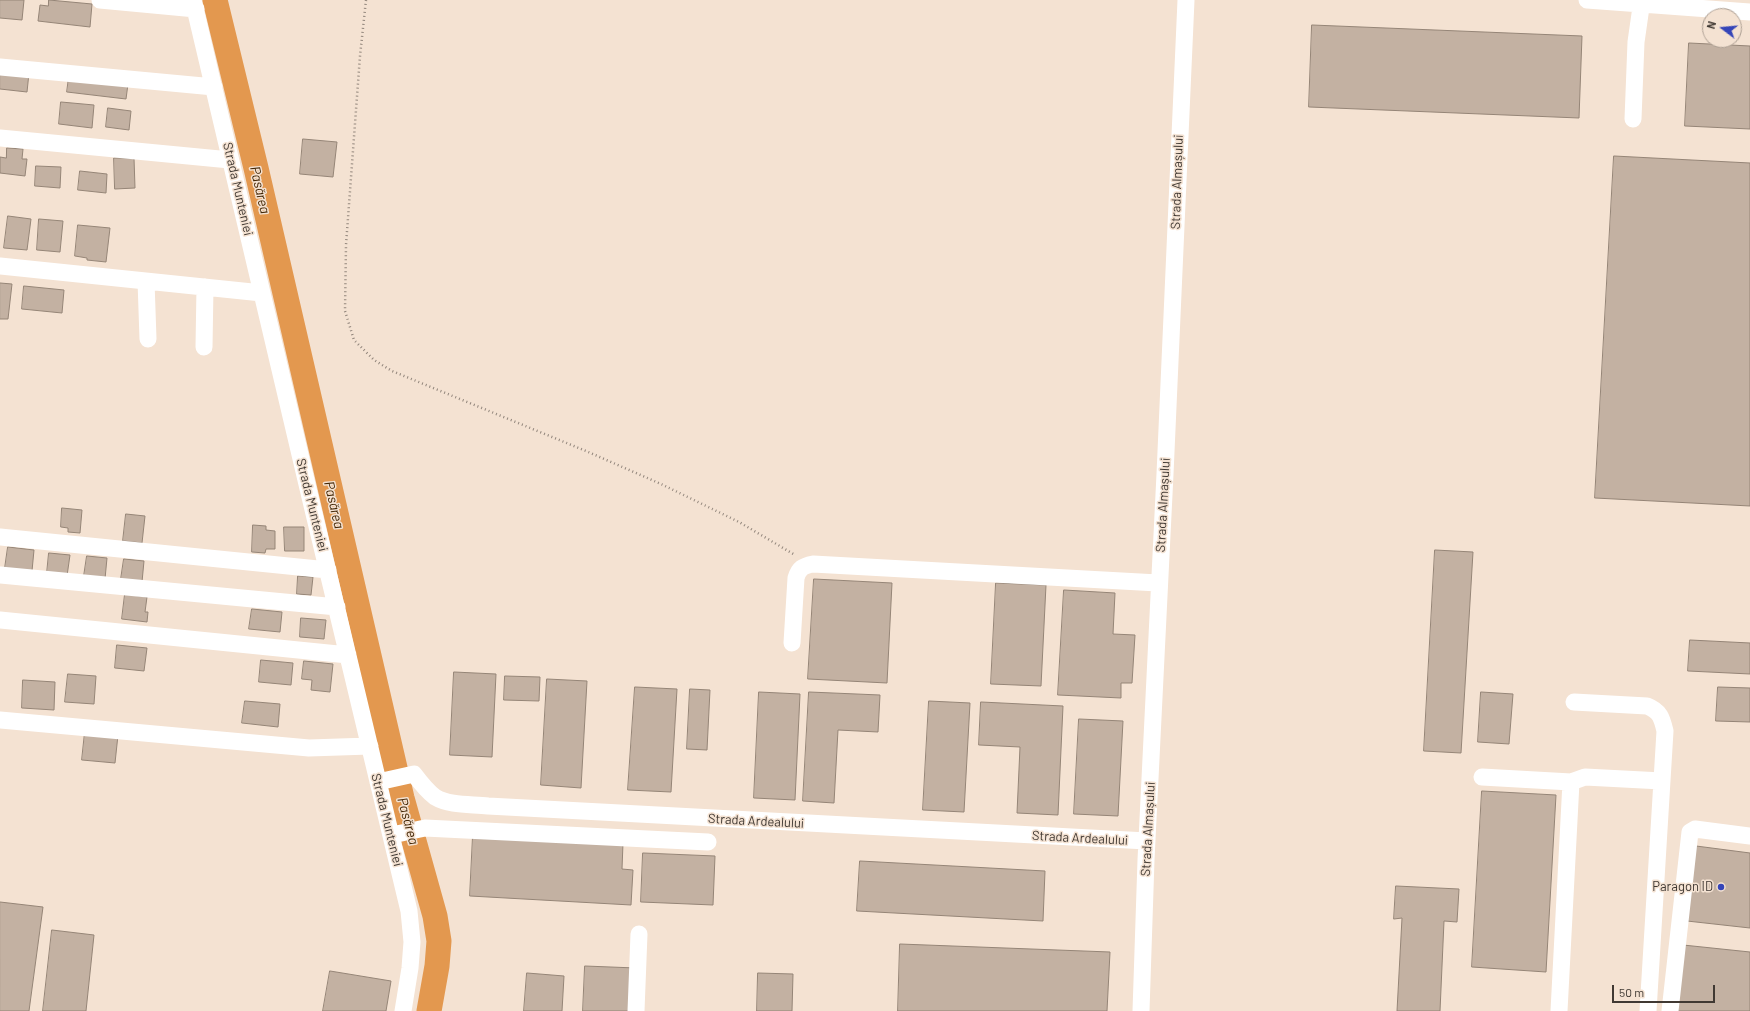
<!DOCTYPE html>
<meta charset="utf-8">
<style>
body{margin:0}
#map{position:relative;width:1750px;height:1011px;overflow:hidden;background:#f4e2d2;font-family:Barlow,sans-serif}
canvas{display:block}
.north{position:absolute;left:1702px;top:8px;width:40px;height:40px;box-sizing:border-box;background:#f4e2d2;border:1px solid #ac9e92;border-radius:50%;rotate:286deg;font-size:11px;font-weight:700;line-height:16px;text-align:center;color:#403933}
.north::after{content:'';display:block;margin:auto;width:14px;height:18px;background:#3545b8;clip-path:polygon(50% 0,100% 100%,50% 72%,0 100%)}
.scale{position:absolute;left:1612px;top:985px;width:103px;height:18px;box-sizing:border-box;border:2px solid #403933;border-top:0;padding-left:5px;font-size:12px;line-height:14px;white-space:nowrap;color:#403933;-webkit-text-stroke:3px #f4e2d2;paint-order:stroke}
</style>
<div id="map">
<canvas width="1750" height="1011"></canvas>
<div class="north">N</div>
<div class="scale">50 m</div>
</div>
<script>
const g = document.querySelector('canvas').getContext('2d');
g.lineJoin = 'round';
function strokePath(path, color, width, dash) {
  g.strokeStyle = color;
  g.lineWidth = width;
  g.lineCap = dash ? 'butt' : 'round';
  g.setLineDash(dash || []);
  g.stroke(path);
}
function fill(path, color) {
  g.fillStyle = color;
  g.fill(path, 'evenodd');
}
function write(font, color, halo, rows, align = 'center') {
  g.font = font + ' Barlow,sans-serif';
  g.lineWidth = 3;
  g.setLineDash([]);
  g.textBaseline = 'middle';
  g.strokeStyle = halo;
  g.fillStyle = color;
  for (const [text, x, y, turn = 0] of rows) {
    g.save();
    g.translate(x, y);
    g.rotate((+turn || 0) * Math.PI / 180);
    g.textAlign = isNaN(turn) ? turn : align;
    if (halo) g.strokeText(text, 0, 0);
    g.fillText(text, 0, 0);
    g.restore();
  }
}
const river = new Path2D(`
 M215 0 256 168 402 798 435 916 439 941 437 966 429 1011`);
const building = new Path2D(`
 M0 0H24L22 20 0 18Z
 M49 0 92 4 90 27 38 21 40 5 48 6Z
 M1312 25 1582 36 1579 118 1309 107Z
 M1689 43 1750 46V129L1685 126Z
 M0 70 29 73 27 92 0 89Z
 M69 77 128 84 126 99 67 92Z
 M61 102 94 105 92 128 59 124Z
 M108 108 131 111 129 130 106 127Z
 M303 139 337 142 333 177 300 174Z
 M7 148 23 149 22 159H27L25 176 0 173V157L6 158Z
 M1614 156 1750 163V506L1595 498Z
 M114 158H134L135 188 115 189Z
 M36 166 61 167 60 188 35 186Z
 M80 171 107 174 106 193 78 190Z
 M8 216 31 219 27 250 4 248Z
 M39 219 63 221 60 252 37 250Z
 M78 225 110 228 106 262 87 260V258L75 256Z
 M0 283 12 284 8 319H0Z
 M24 286 64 290 62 313 22 309Z
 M62 508 82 510 80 533 68 532V528L61 527Z
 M126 514 145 516 142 543 123 541Z
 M253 525 266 526V530L275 531V549H266L265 553 252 552Z
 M284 527H304V551H285Z
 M8 547 34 550 32 571 5 568Z
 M1435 550 1473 552 1461 753 1424 751Z
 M49 553 70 555 67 576 47 573Z
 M87 556 107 558 105 579 84 576Z
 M124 559 144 561 142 582 121 579Z
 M298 576 313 577 311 595 297 594Z
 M814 579 892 583 887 683 808 679Z
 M996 583 1046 585 1041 686 991 684Z
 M1064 590 1115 593 1113 634 1135 635 1132 683H1121V698L1058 695Z
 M125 594 147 597 145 612H148L147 622 122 619Z
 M252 609 282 612 280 632 249 629Z
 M301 618 326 620 324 639 300 637Z
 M1690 640 1750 643V674L1688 671Z
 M117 645 147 648 144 671 115 668Z
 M261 660 293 663 291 685 259 682Z
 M304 661 333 664 330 692 311 690 312 680 302 679Z
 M454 672 496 674 492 757 450 755Z
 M68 674 96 676 94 704 65 702Z
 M505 676 540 677 539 701 504 700Z
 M547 679 587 681 581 788 541 785Z
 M23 680 55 682 54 710 22 708Z
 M635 687 677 689 671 792 628 790Z
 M1718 687 1750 688V722L1716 721Z
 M690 689 710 690 707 750 687 749Z
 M759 692 800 694 795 800 754 798Z
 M809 692 880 695 878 732 838 730 834 803 803 801Z
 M1481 692 1513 694 1509 744 1478 742Z
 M245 701 280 704 278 727 242 723Z
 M929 701 970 703 964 812 923 810Z
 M981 702 1063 706 1058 815 1017 813 1020 747 979 745Z
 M1079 719 1123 721 1118 816 1074 814Z
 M85 732 118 735 115 763 82 760Z
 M1482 791 1556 795 1546 972 1472 967Z
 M473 835 623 843 622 869 633 870 631 905 470 896Z
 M1696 846 1750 853V928L1687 921Z
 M643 853 715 856 713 905 641 902Z
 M860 861 1045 871 1043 921 857 911Z
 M1396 886 1459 889 1457 922 1444 921 1440 1011H1397L1402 918 1394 919Z
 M0 902 43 907 29 1011H0Z
 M52 930 94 935 86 1011H43Z
 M900 944 1110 952 1107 1011H898Z
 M1683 945 1750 952V1011H1676Z
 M585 966 636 968 634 1011H583Z
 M330 971 391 981 386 1011H323Z
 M527 973 564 976 562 1011H524Z
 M758 973 793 974 792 1011H757Z`);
const path = new Path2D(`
 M366 0 360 56 346 245 345 311 354 340 374 360 392 371 586 451 661 484 739 522 795 555`);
const minor = new Path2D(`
 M100 0 196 9
 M193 0 310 497 409 911 412 942 410 968 403 1011
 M1587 0 1750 12
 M0 67 214 87
 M1633 119 1636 42 1642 0
 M0 138 230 160
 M0 266 262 293
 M146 281 148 339
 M204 347 205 287
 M0 537 328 570
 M0 575 337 607
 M0 620 348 655
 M792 643 796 578C799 568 803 566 813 564L1158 583
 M1574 702 1647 706C1660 711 1662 718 1665 731L1648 1011
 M0 720 309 748 370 746
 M1482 777 1571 782 1585 777 1662 781
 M378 782 414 774C420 782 427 791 435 797 450 806 471 804 488 806L1147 841
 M392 835 425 828 708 842
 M636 1011 639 934
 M1141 1011 1146 860 1165 474 1186 0
 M1559 1011 1571 782
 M1670 1011 1690 832 1695 829 1750 836`);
const markers = [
 [1721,887,4,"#3545b8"]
];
const streetNames = [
 ["Strada Almașului",1177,182,-88],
 ["Strada Munteniei",238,189,77],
 ["Strada Munteniei",312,505,76],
 ["Strada Almașului",1163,505,-87],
 ["Strada Munteniei",387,820,76],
 ["Strada Ardealului",756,821,3],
 ["Strada Almașului",1148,829,-87],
 ["Strada Ardealului",1080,838,3]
];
const poiNames = [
 ["Paragon ID",1713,887]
];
const waterNames = [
 ["Pasărea",260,190,77],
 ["Pasărea",334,505,77],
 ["Pasărea",408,821,75]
];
strokePath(river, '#e3984f', 25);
fill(building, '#c3b1a2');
strokePath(building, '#958577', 1);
strokePath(path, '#92867c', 2.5, [1, 3]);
strokePath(minor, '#fff', 17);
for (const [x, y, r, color] of markers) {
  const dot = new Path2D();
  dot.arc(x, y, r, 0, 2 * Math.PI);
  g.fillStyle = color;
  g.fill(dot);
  strokePath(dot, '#f4e2d2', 1.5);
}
write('13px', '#403933', '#f4e2d2', streetNames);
write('13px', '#403933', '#f4e2d2', poiNames, 'right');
write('italic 14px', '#442706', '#f4e2d2', waterNames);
</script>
